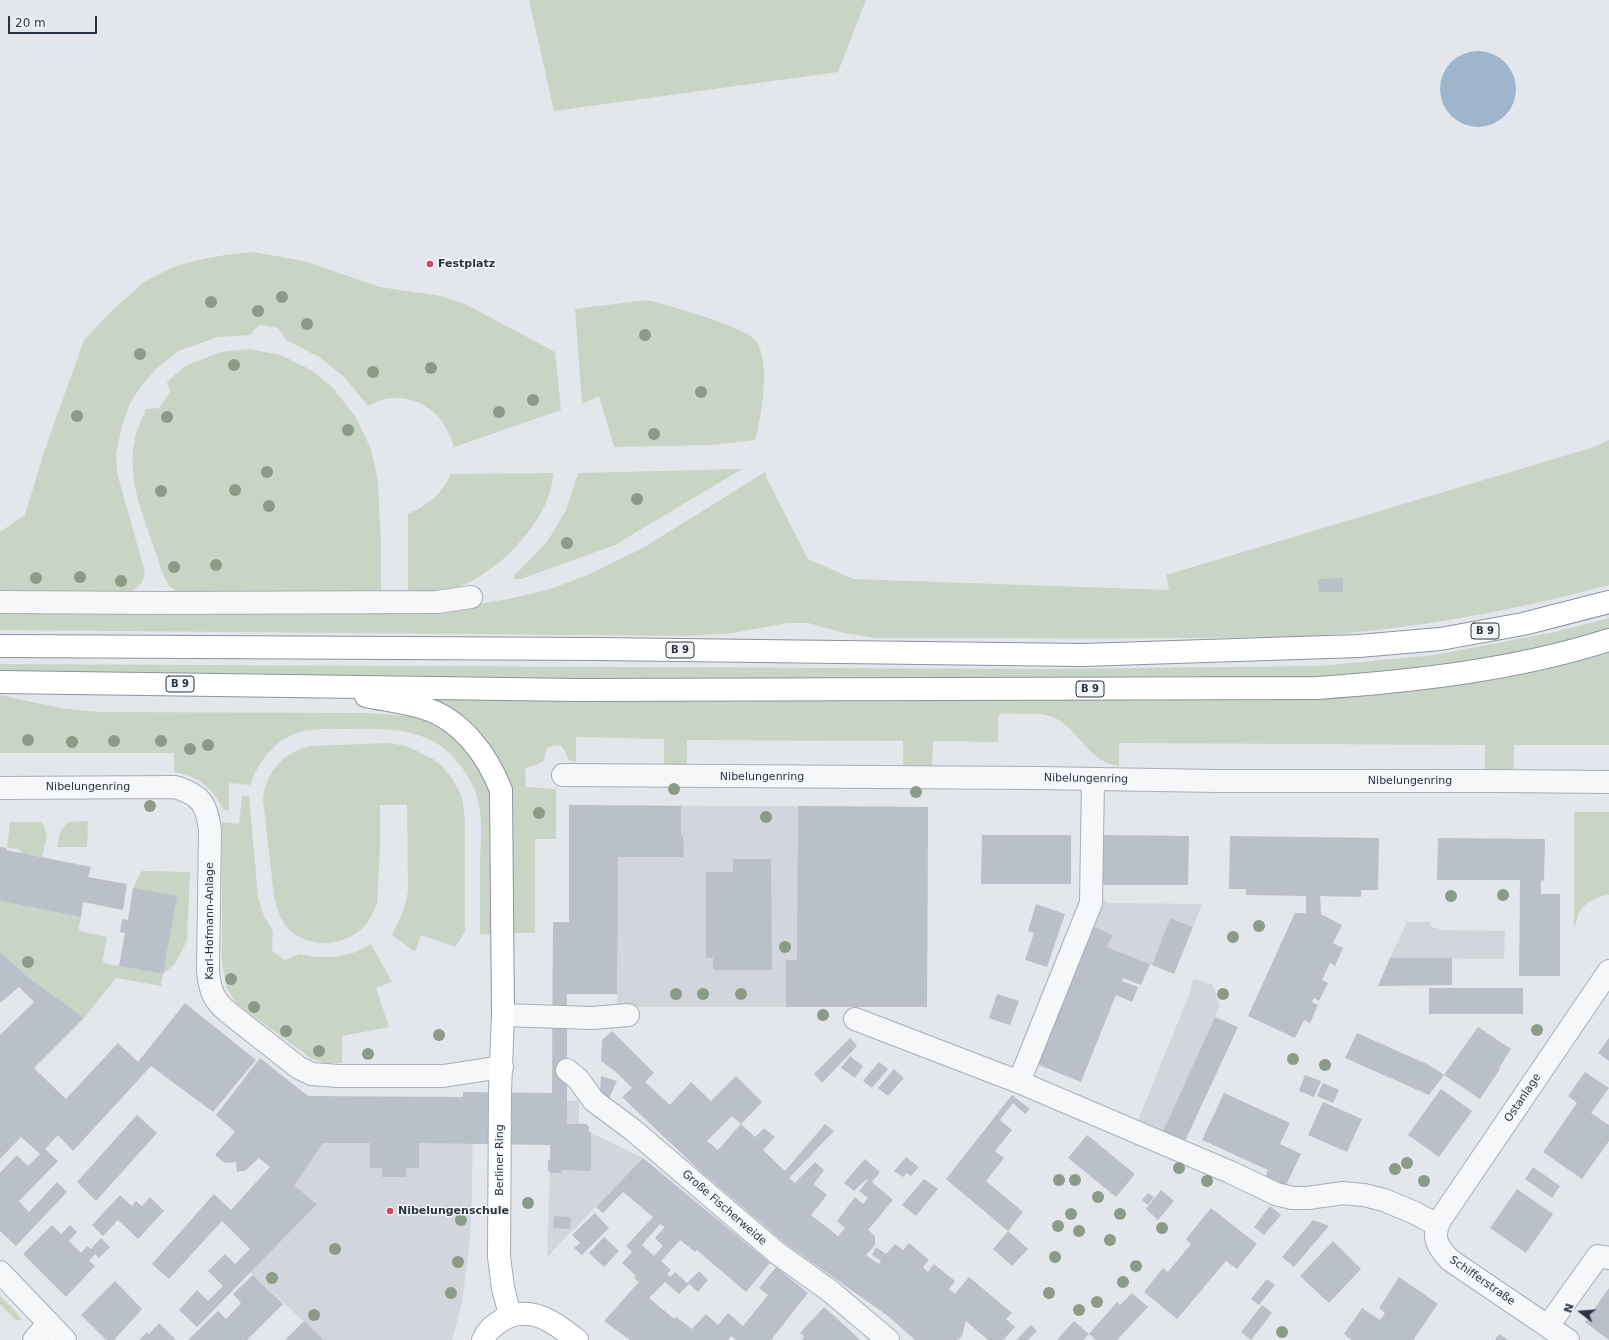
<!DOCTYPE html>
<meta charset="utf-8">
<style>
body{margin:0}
#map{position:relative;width:1609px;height:1340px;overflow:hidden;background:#e3e6eb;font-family:"DejaVu Sans",sans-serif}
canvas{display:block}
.north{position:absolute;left:1561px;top:1292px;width:40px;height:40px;-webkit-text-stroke:3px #f3f5f8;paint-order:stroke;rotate:287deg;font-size:11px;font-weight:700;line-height:16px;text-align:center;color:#2a3544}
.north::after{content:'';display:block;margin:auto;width:14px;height:18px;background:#2a3544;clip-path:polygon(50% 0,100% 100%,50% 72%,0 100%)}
.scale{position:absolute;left:8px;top:16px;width:89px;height:18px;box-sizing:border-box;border:2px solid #2a3544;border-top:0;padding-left:5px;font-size:12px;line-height:14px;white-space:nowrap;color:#2a3544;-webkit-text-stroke:3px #f3f5f8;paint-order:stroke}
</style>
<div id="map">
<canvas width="1609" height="1340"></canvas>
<div class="north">N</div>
<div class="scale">20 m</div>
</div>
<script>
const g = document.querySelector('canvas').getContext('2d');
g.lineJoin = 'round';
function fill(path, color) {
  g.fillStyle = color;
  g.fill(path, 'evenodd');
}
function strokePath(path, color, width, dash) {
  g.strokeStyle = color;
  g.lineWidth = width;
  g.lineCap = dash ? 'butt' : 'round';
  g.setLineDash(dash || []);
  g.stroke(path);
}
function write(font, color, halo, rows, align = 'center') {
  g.font = font + ' "DejaVu Sans",sans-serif';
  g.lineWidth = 3;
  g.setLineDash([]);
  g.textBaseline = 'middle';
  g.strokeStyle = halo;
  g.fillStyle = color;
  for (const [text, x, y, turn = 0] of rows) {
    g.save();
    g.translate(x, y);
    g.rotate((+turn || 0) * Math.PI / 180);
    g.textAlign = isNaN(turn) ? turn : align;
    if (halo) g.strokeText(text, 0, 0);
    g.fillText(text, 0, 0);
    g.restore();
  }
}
const built = new Path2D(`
 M569 805 928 807 927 1007H617V994H567V1101H579V1123L586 1124 589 1127V1132L643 1158 547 1257 550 1172 548 1171V1161L550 1159 552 1093 553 922H569Z
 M1101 897 1108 903 1202 904 1193 927 1170 918 1152 965 1107 947 1113 935 1090 925Z
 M1407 922H1430L1432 927 1442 930 1505 931 1504 959 1390 958Z
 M1193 979 1212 984 1220 1006 1163 1131 1138 1120 1190 993Z
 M463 1092H473L472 1196 470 1240 462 1303 452 1340H324L250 1272 294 1186 323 1143 463 1097Z`);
const green = new Path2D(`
 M529 0H866L838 72 554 111Z
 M253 252 304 261 380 287 441 296 465 304 555 352 561 410 454 447C445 415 420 393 385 399 379 400 373 404 368 406L344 377 319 357 286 340 278 328 259 325 250 335 218 337 178 351 156 369 142 385 130 403 122 426 116 453 117 473 145 572C144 582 139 587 131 592L0 595V532L25 515 44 452 84 340 114 309 144 282 173 267 198 260 225 255Z
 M646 300C665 304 747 327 756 341 771 362 762 416 755 440L711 445 614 447 599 396 582 404 575 309Z
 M249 349 281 355 311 370 333 388 355 416 371 449 378 480 381 545V594L178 592 169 586 163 574C151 534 126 486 134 444 136 431 141 421 146 409L159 408 170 392 167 382 185 366 221 352Z
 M1609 440V585C1515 610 1421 628 1324 635 1281 639 1238 637 1195 638 1088 639 982 638 875 638L844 633 808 623H788L732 633 689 636 0 630V609L455 608 508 599 551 589 587 575 643 548 765 472 767 479 808 559 853 579 1169 590 1166 575 1594 447Z
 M742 469 615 545 521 579H515L514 576 547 542 566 510 578 473Z
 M554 473C552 483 550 494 546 503 526 544 487 581 441 593 431 596 418 594 408 595V514C428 505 442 494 451 474Z
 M1609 618V630L1557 645 1436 668 1320 679 708 680 0 675V664L1046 669 1319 666 1434 655 1555 632Z
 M1609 651V745H1514V768L1509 772H1489L1485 768V745L1119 743V766C1089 763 1079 729 1053 717 1044 713 1034 714 1025 714 1017 714 1008 713 1000 714L998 718V742L933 741 932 764 929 768H907L903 765V741L687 740V763L684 767H669L664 763V739L576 737V762L569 760C562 748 565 741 547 748 546 752 545 757 543 761 538 767 529 764 525 770L526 787 556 789V839H535V933H512L513 806 508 787 437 702V698L1293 699Z
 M0 695 60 708 98 712 368 713 410 716 423 720 439 727 453 736 464 745 481 771 492 797 494 935 480 934C480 910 480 886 480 862 481 837 484 807 472 784 445 731 404 728 351 729 338 729 324 728 311 730 280 733 260 757 250 785L229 783V810H224C211 787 201 777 174 772V753H0Z
 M388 743 407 746 433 759 442 766 453 780 462 797 465 820V932L455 947 421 935 415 952 392 935 403 912 408 892 407 805H380V848L377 904C373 914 367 926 358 932 337 948 302 947 285 925 279 916 276 906 274 896L263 799C266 771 284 752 311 746Z
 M242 796H249L258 897 264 916 273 931 272 951 285 960 299 954 315 957H337L356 952 371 944 392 982 376 988 389 1027 342 1036V1063H326L312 1059 237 1004 226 987 222 961V822L239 824Z
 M1574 812H1609V895C1598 896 1584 902 1579 913 1577 918 1576 923 1574 928Z
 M88 821 87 847H57L60 832 68 822Z
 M10 822H42L47 835 42 857 23 854 18 849 7 848Z
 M142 871 190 872 187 941 175 964 163 974 161 986 116 978 84 1018 28 977 0 952V901L81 917 78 931 107 937 102 963 163 974 133 888Z
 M0 1296 17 1313 21 1320H16L0 1304Z`);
const water = new Path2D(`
 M1440 89a38 38 0 1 1 76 0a38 38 0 1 1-76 0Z`);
const building = new Path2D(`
 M1343 578V592H1319L1318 579Z
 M569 805 681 806V835H683L684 857H618L617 994H567V1124H586L589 1127V1132H591V1171L562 1170 561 1173H550V1171H548V1161L550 1159V1145L419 1143V1168H407L406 1177H382V1168H370V1143H323L294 1186 317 1204 197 1327 179 1310 197 1290 208 1301 223 1286 208 1271 225 1254 235 1264 250 1249 222 1221 169 1279 152 1264 214 1194 231 1210 270 1167 259 1158 246 1170 237 1172 236 1162 225 1163 215 1155 235 1132 216 1115 260 1058 308 1096 463 1097V1092L552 1093 553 922H569Z
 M798 806 928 807 927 1007H786V960H797Z
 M982 835H1071V884H981Z
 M1100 835 1189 836 1188 885H1100Z
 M1230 836 1379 838 1378 890H1361V897L1320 896 1321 914 1342 925 1333 943 1343 948 1335 966 1330 963 1322 980 1328 983 1319 1001 1314 998 1312 1002 1318 1005 1310 1023 1304 1020 1295 1038 1248 1016 1295 913H1306V896L1246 895V889H1229Z
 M1438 838 1545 839 1544 881 1541 880V894H1560V976H1519L1520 880H1437Z
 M0 847 7 848 6 850 91 867 88 877 127 884 123 910 83 902 81 917 0 901Z
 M733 859H771L772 970H713V958H706V872H733Z
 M133 888 177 896 163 974 119 966 125 933 120 932 122 919 128 920Z
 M1036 904 1065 914 1047 967 1025 960 1034 933 1028 931Z
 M1170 918 1193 927 1174 974 1152 965Z
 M1090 925 1113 935 1107 947 1150 964 1141 985 1123 978 1122 981 1138 987 1132 1002 1116 995 1081 1082 1034 1063Z
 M0 952 28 977 84 1018 34 1068 66 1099 118 1043 138 1062 185 1003 256 1060 213 1112 151 1066 73 1151 58 1135 45 1149 58 1161 19 1201 29 1212 57 1182 67 1192 16 1246 0 1231V1173L17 1155 28 1166 40 1154 21 1137 0 1159V1035L34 1002 19 987 0 1003Z
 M1390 958H1452V985L1378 986Z
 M1429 988H1523V1014H1429Z
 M997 994 1019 1001 1010 1025 989 1018Z
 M1215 1017 1238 1027 1185 1141 1163 1131Z
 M1478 1027 1511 1049 1499 1068 1500 1069 1480 1099 1444 1075Z
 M612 1031 654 1073 645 1082 670 1105 691 1082 711 1101 736 1076 762 1102 741 1124 755 1137 764 1128 775 1137 763 1150 785 1171 825 1124 834 1131 789 1178 795 1183 815 1162 824 1170 814 1184 827 1195 811 1215 838 1236 845 1228 837 1221 855 1197 863 1204 868 1198 859 1191 868 1180 867 1179 854 1191 844 1183 865 1159 880 1172 872 1182 893 1200 868 1230 875 1236V1245L866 1255 879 1264 881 1261 872 1255 876 1247 886 1254 895 1244 903 1250 909 1243 929 1260 923 1267 928 1272 934 1264 955 1281 949 1289 955 1294 969 1277 1012 1313 1006 1319 1015 1327 1003 1340H988L966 1321 962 1336 958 1340H915L888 1316 786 1244 699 1170 622 1097 632 1088 615 1071 601 1061 602 1040ZM732 1116 741 1124 718 1150 707 1141Z
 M1357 1033 1429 1065 1444 1075 1429 1095 1345 1058Z
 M850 1038 857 1046 822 1083 814 1074Z
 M1609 1038V1061L1598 1053Z
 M850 1056 863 1066 855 1078 841 1068Z
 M879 1062 888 1069 872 1088 863 1081Z
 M894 1069 904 1078 888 1096 878 1088Z
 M1585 1072 1609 1088 1591 1113 1609 1125V1141L1582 1179 1543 1152 1577 1103 1568 1096Z
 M1305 1075 1321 1081 1314 1097 1299 1091Z
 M601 1076 617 1081 609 1098 600 1092Z
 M1323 1083 1339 1090 1333 1103 1317 1096Z
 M1441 1089 1472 1111 1439 1157 1408 1135Z
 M1224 1093 1290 1123 1280 1144 1301 1154 1285 1187 1265 1178 1268 1170 1202 1140Z
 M1012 1095 1030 1109 1025 1114 1013 1103 1000 1120 1012 1130 995 1151 1004 1158 986 1181 1023 1212 1008 1231 946 1179Z
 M1323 1102 1362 1119 1347 1152 1308 1135Z
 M137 1115 157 1133 96 1201 77 1182Z
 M1087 1135 1135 1174 1116 1197 1068 1158Z
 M906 1157 919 1167 911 1176 907 1173 903 1177 894 1171Z
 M643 1158 770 1263 746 1292 697 1250 695 1252 680 1240 661 1261 671 1270 667 1274 670 1277 675 1272 687 1283 699 1271 708 1280 698 1292 689 1284 679 1294 665 1282 649 1298 674 1319 676 1317 692 1329 706 1314 718 1325 728 1313 743 1326 768 1295 759 1288 776 1267 808 1293 771 1340H736L731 1336 728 1340H630L604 1321 639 1282 634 1278 636 1276 622 1263 632 1252 626 1246 653 1217 623 1192 603 1213 596 1207ZM660 1224 665 1227 655 1238 663 1246 654 1256 642 1245Z
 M1533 1167 1560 1186 1552 1198 1525 1179Z
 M924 1179 938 1189 916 1216 902 1205Z
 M1517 1189 1553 1214 1526 1253 1490 1228Z
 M1161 1190 1174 1201 1158 1220 1146 1209Z
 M1148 1193 1154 1197 1148 1205 1142 1200Z
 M120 1195 132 1206 136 1201 142 1206 150 1197 164 1211 138 1239 118 1220 103 1236 92 1225Z
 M1270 1206 1281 1215 1264 1235 1254 1227Z
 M1211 1208 1257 1244 1237 1269 1226 1261 1177 1319 1144 1292 1163 1268 1168 1272 1191 1244 1186 1239Z
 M595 1213 609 1228 582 1255 574 1248 580 1243 572 1235Z
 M554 1216 571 1217 570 1229 553 1228Z
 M1313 1220 1329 1226 1294 1267 1282 1257Z
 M52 1225 61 1234 70 1225 77 1232 69 1241 81 1253 87 1246 91 1249 101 1238 110 1247 99 1258 95 1254 89 1261 95 1266 66 1297 23 1254Z
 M1008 1231 1028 1249 1012 1266 993 1249Z
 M604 1237 619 1251 604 1267 589 1253Z
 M1333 1241 1361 1269 1329 1303 1300 1276Z
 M253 1275 283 1304 247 1340H188L218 1311 226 1319 241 1303 233 1294Z
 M1399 1277 1438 1304 1413 1340H1352L1344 1334 1362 1308 1380 1320 1385 1313 1379 1308Z
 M1267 1279 1275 1285 1259 1305 1251 1299Z
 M115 1281 142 1309 114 1340H106L81 1315Z
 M1609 1288V1340L1585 1322Z
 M1132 1293 1148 1307 1117 1340H1096L1089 1334 1117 1302 1120 1305Z
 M1262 1305 1272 1313 1251 1340 1241 1332Z
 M824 1307 843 1324 860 1340H802L804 1336 800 1333Z
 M304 1321 324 1340H285Z
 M1074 1321 1089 1334 1083 1340H1057Z
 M159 1323 176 1340H139L147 1332 149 1334Z
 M1031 1325 1037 1331 1028 1340H1018L1017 1339Z
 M1499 1334 1508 1340H1495Z`);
const minor = new Path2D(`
 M0 602 161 603 437 602 471 597
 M563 775 1037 778 1217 781H1498L1609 782
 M0 788 175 787C201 795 207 804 210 831L208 971C210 991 213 1000 229 1013L299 1068 312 1074 339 1076H443L502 1067
 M503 1015 592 1018 628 1015
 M855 1019 1019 1082 1230 1172 1276 1194 1292 1198H1308L1343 1193 1364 1195 1384 1200 1415 1213 1437 1225
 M567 1070 578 1079 594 1101 633 1130 777 1253 830 1291 888 1340
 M1019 1082 1091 903 1093 780
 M0 1272 65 1340
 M1548 1326 1598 1256 1609 1258
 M34 1340 49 1323
 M1568 1340 1450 1260C1436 1246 1431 1235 1442 1217L1609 971`);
const major = new Path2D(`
 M503 1015 500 1092 499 1257 503 1288 510 1315
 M483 1340C487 1331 492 1327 499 1322 528 1302 554 1322 577 1340`);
const highway = new Path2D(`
 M0 646 597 649 1083 655 1359 646 1440 639 1523 624 1609 602
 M0 682 577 690 1317 688C1415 681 1515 670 1609 640
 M366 696C385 700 405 702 424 708 462 720 487 755 501 790L503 1015`);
const trees = [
 [282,297],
 [211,302],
 [258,311],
 [307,324],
 [645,335],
 [140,354],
 [234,365],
 [431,368],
 [373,372],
 [701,392],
 [533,400],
 [499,412],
 [77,416],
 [167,417],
 [348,430],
 [654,434],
 [267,472],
 [235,490],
 [161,491],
 [637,499],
 [269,506],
 [567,543],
 [216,565],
 [174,567],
 [80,577],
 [36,578],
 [121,581],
 [28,740],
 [114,741],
 [161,741],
 [72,742],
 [208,745],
 [190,749],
 [674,789],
 [916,792],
 [150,806],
 [539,813],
 [766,817],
 [1503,895],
 [1451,896],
 [1259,926],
 [1233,937],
 [785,947],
 [28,962],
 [231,979],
 [676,994],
 [703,994],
 [741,994],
 [1223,994],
 [254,1007],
 [823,1015],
 [1537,1030],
 [286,1031],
 [439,1035],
 [319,1051],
 [368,1054],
 [1293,1059],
 [1325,1065],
 [1407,1163],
 [1179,1168],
 [1395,1169],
 [1059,1180],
 [1075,1180],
 [1207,1181],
 [1424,1181],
 [1098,1197],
 [528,1203],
 [1071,1214],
 [1120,1214],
 [461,1220],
 [1058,1226],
 [1162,1228],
 [1079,1231],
 [1110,1240],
 [335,1249],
 [1055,1257],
 [458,1262],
 [1136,1266],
 [272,1278],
 [1123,1282],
 [451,1293],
 [1049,1293],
 [1097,1302],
 [1079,1310],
 [314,1315],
 [1282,1332]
];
const markers = [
 [430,264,4,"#d14763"],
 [390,1211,4,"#d14763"]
];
const shields = [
 [1485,631,28],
 [680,650,28],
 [180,684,28],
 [1090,689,28]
];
const shieldNames = [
 ["B 9",1485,631],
 ["B 9",680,650],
 ["B 9",180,684],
 ["B 9",1090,689]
];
const poiNames = [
 ["Festplatz",438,264],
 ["Nibelungenschule",398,1211]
];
const streetNames = [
 ["Nibelungenring",762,777],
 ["Nibelungenring",1086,779,1],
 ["Nibelungenring",1410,781],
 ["Nibelungenring",88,787],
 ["Karl-Hofmann-Anlage",210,921,-90],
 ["Ostanlage",1523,1098,-56],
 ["Berliner Ring",500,1160,-90],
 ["Große Fischerweide",724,1208,41],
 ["Schifferstraße",1482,1281,35]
];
fill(built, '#d1d6dd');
fill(green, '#c9d5c4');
fill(water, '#9db6cb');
fill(building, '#bac0c9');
strokePath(minor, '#a8adb6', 24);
strokePath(major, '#a2abb7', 24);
strokePath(highway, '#8a95a2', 24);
strokePath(minor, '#f6f7f9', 22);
strokePath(major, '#fff', 22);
strokePath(highway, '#fff', 22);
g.fillStyle = '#8a9c88';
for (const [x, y] of trees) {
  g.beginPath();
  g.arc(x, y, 6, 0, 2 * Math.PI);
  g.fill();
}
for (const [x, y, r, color] of markers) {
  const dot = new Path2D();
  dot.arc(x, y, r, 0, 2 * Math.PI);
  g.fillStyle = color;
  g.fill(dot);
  strokePath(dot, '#f3f5f8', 1.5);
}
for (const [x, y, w] of shields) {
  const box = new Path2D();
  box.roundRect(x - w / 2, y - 8, w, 16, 3);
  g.fillStyle = '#f3f5f8';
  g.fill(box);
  strokePath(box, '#2a3544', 1);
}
write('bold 10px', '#2a3544', null, shieldNames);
write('bold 11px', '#2a3544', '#f3f5f8', poiNames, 'left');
write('11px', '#2a3544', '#f3f5f8', streetNames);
</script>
